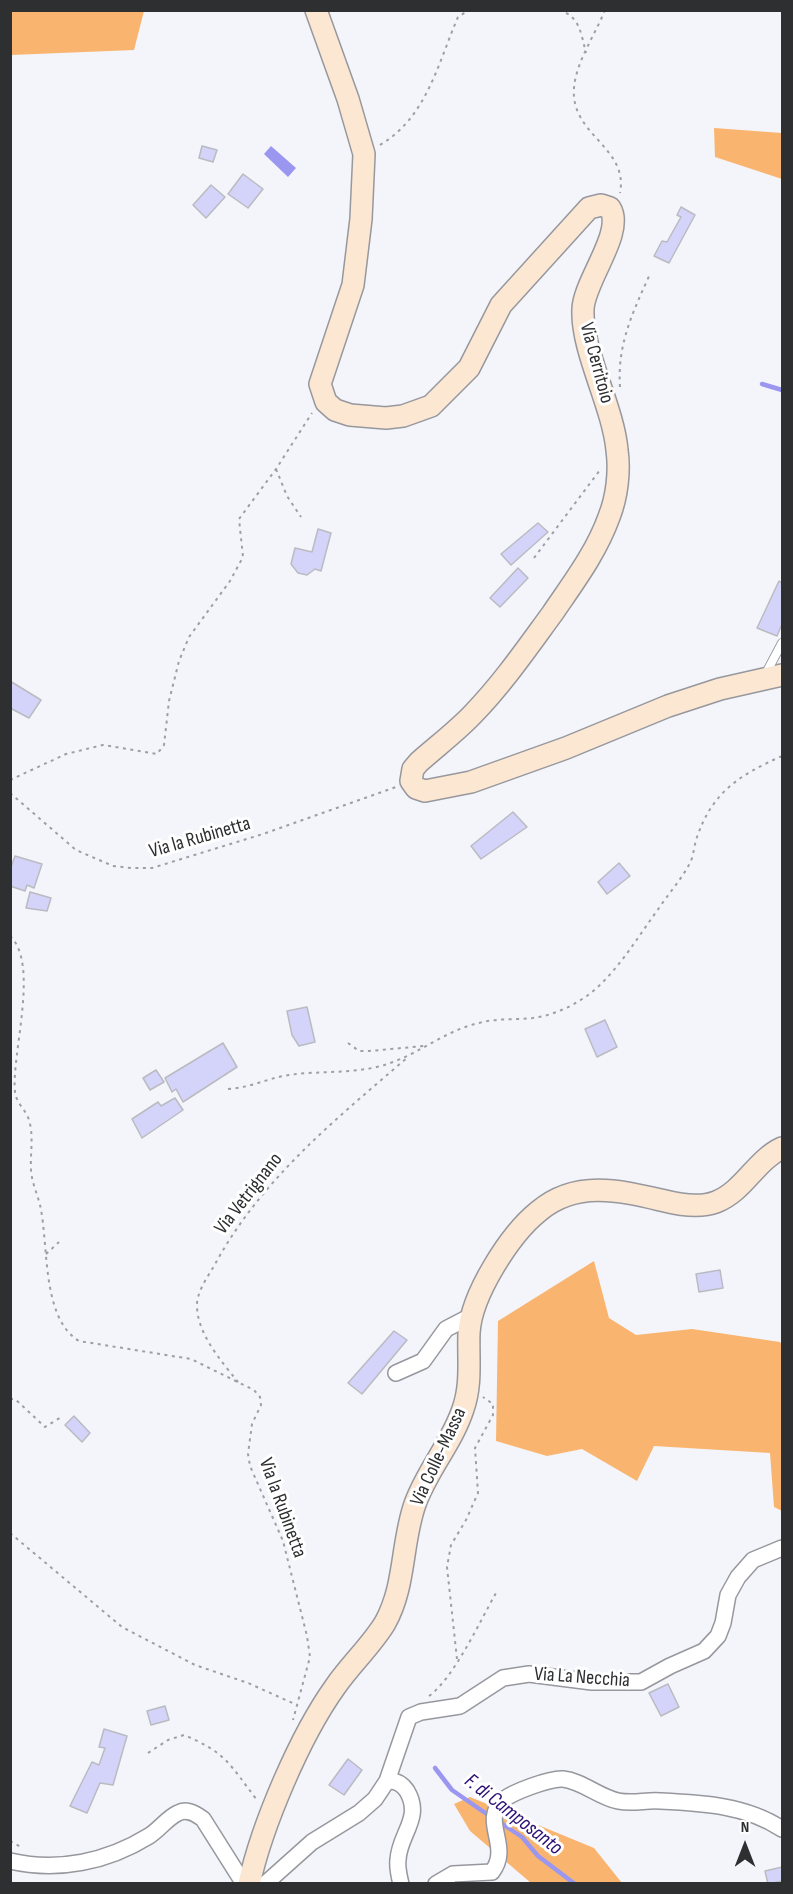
<!DOCTYPE html>
<style>
body{margin:0}
#map{position:relative;width:793px;height:1894px;overflow:hidden;background:#f4f4fb;font-family:"Sofia Sans Condensed",sans-serif}
canvas{display:block}
.frame{position:absolute;inset:0;border:12px solid #2e2f31;pointer-events:none}
.north{position:absolute;left:715px;top:1816px;width:60px;height:60px;-webkit-text-stroke:4px #fff;paint-order:stroke;rotate:0deg;font-size:16px;font-weight:700;line-height:24px;text-align:center;color:#2e2f31}
.north::after{content:'';display:block;margin:auto;width:21px;height:27px;background:#2e2f31;clip-path:polygon(50% 0,100% 100%,50% 72%,0 100%)}
</style>
<div id="map">
<canvas width="793" height="1894"></canvas>
<div class="frame"></div>
<div class="north">N</div>
</div>
<script>
const g = document.querySelector('canvas').getContext('2d');
g.lineJoin = 'round';
function fill(path, color) {
  g.fillStyle = color;
  g.fill(path, 'evenodd');
}
function strokePath(path, color, width, dash) {
  g.strokeStyle = color;
  g.lineWidth = width;
  g.lineCap = dash ? 'butt' : 'round';
  g.setLineDash(dash || []);
  g.stroke(path);
}
function write(font, color, halo, rows, align = 'center') {
  g.font = font + ' "Sofia Sans Condensed",sans-serif';
  g.lineWidth = 6;
  g.setLineDash([]);
  g.textBaseline = 'middle';
  g.strokeStyle = halo;
  g.fillStyle = color;
  for (const [text, x, y, turn = 0] of rows) {
    g.save();
    g.translate(x, y);
    g.rotate((+turn || 0) * Math.PI / 180);
    g.textAlign = isNaN(turn) ? turn : align;
    if (halo) g.strokeText(text, 0, 0);
    g.fillText(text, 0, 0);
    g.restore();
  }
}
const green = new Path2D(`
 M10 11 11 10 144 11 134 50 11 55Z
 M714 128 782 133V179L715 157Z
 M594 1261 609 1318 636 1335 692 1329 780 1342 782 1345V1511L774 1507 770 1453 654 1446 637 1481 582 1449 547 1456 496 1441 498 1321Z
 M470 1797 594 1848 622 1883H531L470 1831 454 1804Z`);
const water = new Path2D(`
 M271 146 296 168 288 177 264 154Z`);
const stream = new Path2D(`
 M762 384 782 390
 M435 1768 452 1790 491 1817
 M498 1821 522 1837 538 1856 575 1884`);
const building = new Path2D(`
 M202 146 217 150 213 162 199 158Z
 M243 174 263 189 248 208 228 194Z
 M211 185 225 197 206 218 193 205Z
 M681 207 695 215 669 263 654 256 662 241 667 242 681 217 677 215Z
 M538 523 548 532 511 565 501 554Z
 M318 529 331 533 321 571 315 569 307 575 298 573 291 564 295 548 312 552Z
 M518 568 528 578 500 607 490 598Z
 M779 581 782 583V624L777 636 757 628Z
 M10 681 41 700 29 718 10 708Z
 M513 812 527 827 481 859 471 846Z
 M15 856 42 864 34 888 27 885 25 891 10 886V870Z
 M619 863 630 876 607 894 598 882Z
 M30 892 51 898 47 911 26 908Z
 M307 1007 315 1042 299 1046 292 1035 287 1011Z
 M605 1020 617 1047 597 1057 585 1029Z
 M223 1043 237 1067 183 1102 176 1089 172 1092 165 1078Z
 M156 1070 164 1082 150 1090 143 1078Z
 M175 1098 183 1110 142 1138 132 1119 158 1102 161 1106Z
 M720 1270 723 1288 699 1292 696 1274Z
 M394 1331 407 1340 362 1394 348 1383Z
 M74 1416 90 1433 82 1442 65 1425Z
 M668 1684 679 1707 661 1716 649 1693Z
 M165 1706 169 1720 151 1725 147 1711Z
 M104 1729 127 1736 113 1785 100 1783 87 1813 70 1806 92 1762 99 1765 105 1748 99 1747Z
 M348 1759 362 1770 344 1795 329 1785Z
 M782 1867V1881L768 1884 765 1871Z`);
const path = new Path2D(`
 M559 10C580 16 581 34 586 53
 M605 10C595 35 576 62 574 88 570 135 629 147 620 193
 M380 145C427 117 438 63 458 17L469 10
 M620 387C617 344 633 312 650 274
 M276 469 287 496 301 517
 M534 558 600 470
 M10 780 66 754 103 745 157 754 164 745 169 701 179 661 189 637 230 581 243 557 239 519 276 469 312 413
 M10 793 76 850 113 866 131 868H152L263 834 396 787
 M10 936C40 964 11 1055 15 1092 16 1103 26 1110 29 1120 34 1136 30 1154 31 1170 32 1183 37 1193 40 1205 49 1244 41 1318 79 1341L191 1359 254 1390 260 1397 261 1405 252 1424 248 1454 250 1466 283 1541 307 1636 310 1657 293 1720
 M348 1043 359 1051H369L424 1046
 M228 1089C250 1088 268 1078 289 1075 323 1070 360 1075 393 1062 423 1051 447 1030 479 1023 496 1018 515 1020 533 1018 557 1015 584 1001 601 984 624 961 640 934 659 908 669 893 681 880 690 863 694 855 694 845 697 837 713 791 740 775 782 756
 M46 1254 59 1242
 M238 1382C222 1362 198 1335 197 1307 196 1293 207 1278 214 1266 261 1179 335 1120 408 1057
 M10 1399H15L45 1427 63 1416
 M10 1533 122 1627 195 1665 248 1683 297 1705
 M457 1659 447 1567 451 1545 466 1520 478 1493 475 1448 493 1415V1404L483 1397
 M429 1696C454 1678 480 1621 496 1593
 M148 1753 168 1740 184 1735C227 1753 230 1765 257 1800
 M10 1841 21 1847`);
const lane = new Path2D(`
 M765 675 782 643`);
const street = new Path2D(`
 M396 1373 423 1361 446 1329 471 1316
 M387 1781C396 1780 402 1784 407 1791 423 1818 399 1834 398 1860 397 1867 399 1876 401 1884
 M10 1861C58 1872 107 1862 149 1836 159 1830 167 1818 178 1813 187 1808 196 1814 203 1819L244 1884
 M265 1884 312 1842 359 1813 375 1799 387 1781 409 1717 421 1712 460 1706 503 1678 529 1674 592 1682H641L670 1666 704 1651 718 1636 723 1623 728 1595 738 1577 753 1560 782 1548
 M436 1884 453 1874 492 1872C512 1846 480 1822 503 1800 513 1792 550 1778 563 1779 582 1781 599 1797 618 1801 632 1804 646 1800 660 1801 702 1803 746 1805 782 1829`);
const secondary = new Path2D(`
 M316 10 348 99 364 154 361 219 353 285 320 384 326 402 335 410 350 415 386 418 403 416 431 406 469 368 501 305 589 208 601 205 610 208C625 232 584 281 583 309 581 350 613 406 617 450 620 471 617 497 609 517 596 553 573 583 552 614 527 648 503 683 473 714 457 731 437 746 419 762L413 769 411 781 416 788 425 791 471 782 566 748 668 706 720 689 782 675
 M249 1884C262 1825 300 1736 335 1687 350 1665 371 1646 385 1623 406 1585 401 1544 415 1504 427 1470 452 1443 463 1409 472 1384 468 1358 469 1333 471 1295 510 1234 539 1211 577 1179 622 1191 665 1201 681 1205 700 1208 716 1202 744 1191 756 1160 782 1148`);
const streetNames = [
 ["Via Cerritoio",596,363,75],
 ["Via la Rubinetta",200,838,-16],
 ["Via Vetrignano",249,1194,-52],
 ["Via Colle-Massa",439,1457,-65],
 ["Via la Rubinetta",282,1508,70],
 ["Via La Necchia",582,1678,4]
];
const waterNames = [
 ["F. di Camposanto",513,1815,38]
];
fill(green, '#f9b56f');
fill(water, '#9b97f0');
strokePath(stream, '#9b97f0', 4.5);
fill(building, '#d4d4fa');
strokePath(building, '#babbc1', 1.5);
strokePath(lane, '#97979e', 10);
strokePath(street, '#97979e', 18);
strokePath(secondary, '#97979e', 24);
strokePath(path, '#9e9ea3', 2, [3, 4.5]);
strokePath(lane, '#fff', 8);
strokePath(street, '#fff', 15);
strokePath(secondary, '#fce7d2', 21);
write('20px', '#2e2f31', '#fff', streetNames);
write('italic 21px', '#2c0e77', '#fff', waterNames);
</script>
